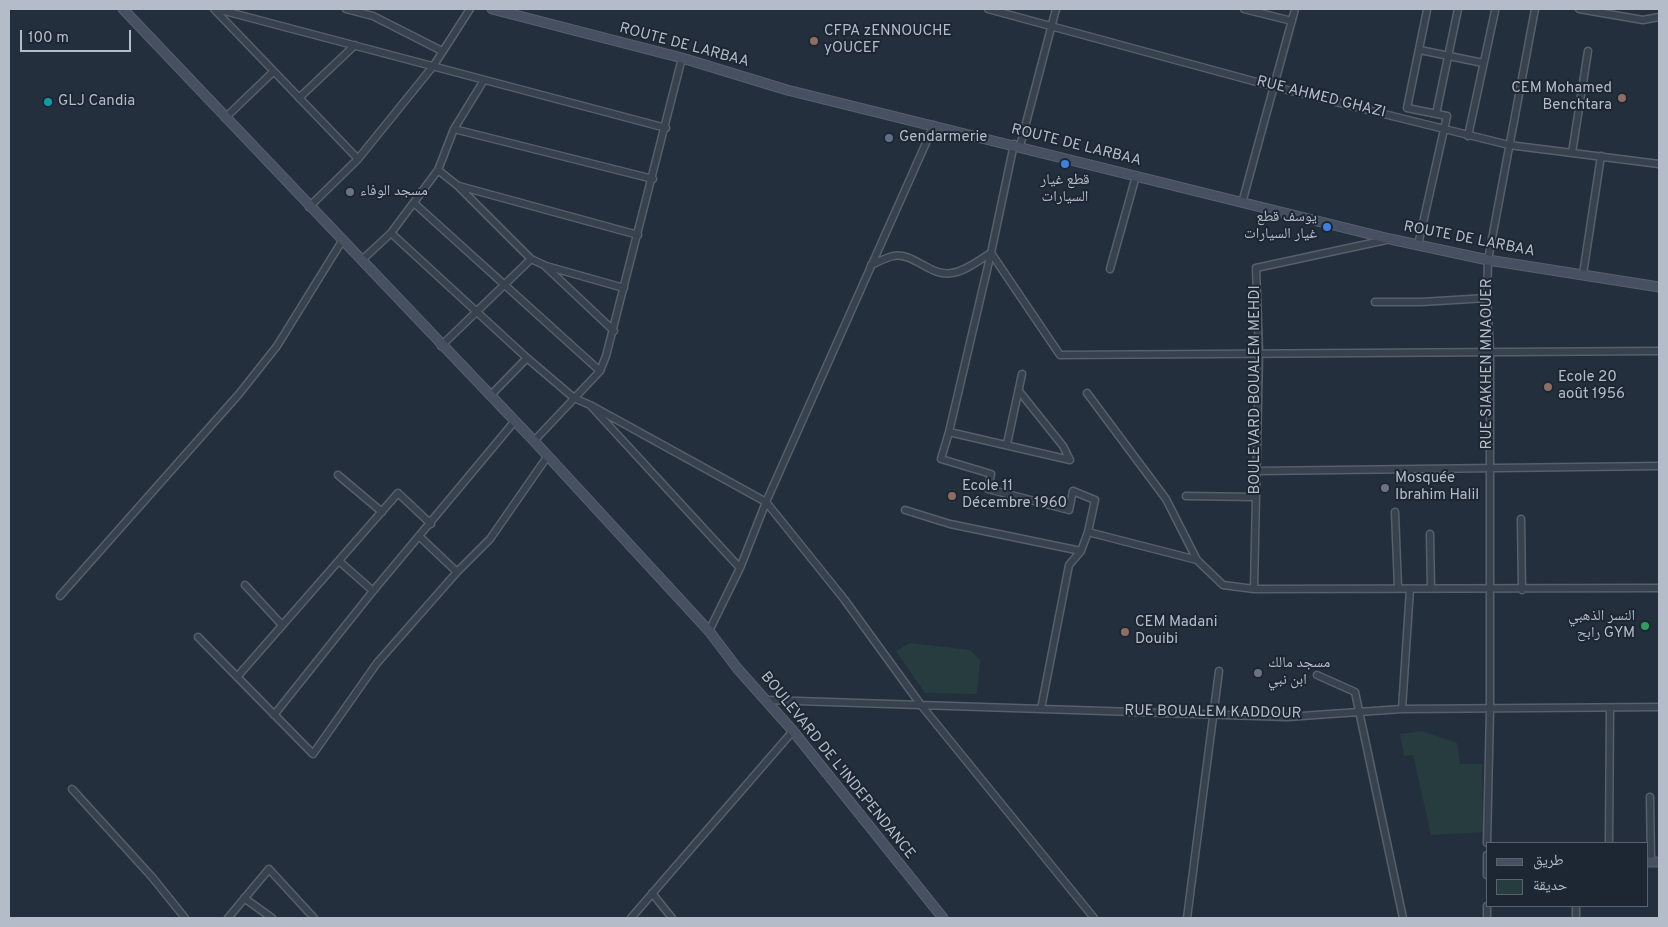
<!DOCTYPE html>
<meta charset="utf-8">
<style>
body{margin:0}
#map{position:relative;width:1668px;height:927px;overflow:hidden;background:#242f3e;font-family:Overpass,"Noto Naskh Arabic",sans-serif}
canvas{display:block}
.frame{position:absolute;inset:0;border:10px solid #b4bcc9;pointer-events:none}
.legend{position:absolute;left:1486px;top:842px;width:162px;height:65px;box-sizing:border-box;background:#1d2633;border:1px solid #59626f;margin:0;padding:6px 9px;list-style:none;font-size:15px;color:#b4bcc9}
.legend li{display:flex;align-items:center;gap:10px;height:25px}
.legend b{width:25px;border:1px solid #59626f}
.scale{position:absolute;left:20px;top:30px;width:111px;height:22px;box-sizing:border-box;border:2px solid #b4bcc9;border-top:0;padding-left:6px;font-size:15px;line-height:18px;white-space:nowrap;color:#b4bcc9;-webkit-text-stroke:4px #1d2633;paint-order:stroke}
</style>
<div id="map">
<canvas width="1668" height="927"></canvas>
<div class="frame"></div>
<ul class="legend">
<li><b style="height:6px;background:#465061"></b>طريق</li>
<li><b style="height:14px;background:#263c3f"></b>حديقة</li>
</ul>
<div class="scale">100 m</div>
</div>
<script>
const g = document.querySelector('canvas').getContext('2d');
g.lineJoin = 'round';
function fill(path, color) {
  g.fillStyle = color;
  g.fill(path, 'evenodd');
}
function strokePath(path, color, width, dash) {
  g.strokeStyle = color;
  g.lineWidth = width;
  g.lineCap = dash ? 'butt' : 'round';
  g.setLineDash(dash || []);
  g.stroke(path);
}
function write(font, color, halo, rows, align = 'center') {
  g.font = font + ' Overpass,"Noto Naskh Arabic",sans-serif';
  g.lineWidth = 4;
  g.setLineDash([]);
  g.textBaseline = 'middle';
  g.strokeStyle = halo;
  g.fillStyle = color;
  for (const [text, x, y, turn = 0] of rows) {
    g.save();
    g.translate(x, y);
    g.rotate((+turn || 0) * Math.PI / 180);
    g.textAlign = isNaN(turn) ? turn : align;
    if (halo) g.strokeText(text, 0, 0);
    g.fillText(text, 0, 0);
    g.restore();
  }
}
const green = new Path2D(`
 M910 643 970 650 980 660 977 694 925 693 896 651Z
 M1422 731 1457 743 1460 764H1482L1483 832 1431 835 1413 755 1404 756 1400 734Z`);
const street = new Path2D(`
 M214 9 358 159
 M217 9 666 128
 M346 9 373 16 442 51
 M988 9 1275 87 1509 145 1659 164
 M1244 9 1292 21
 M1579 9 1643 20 1659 17
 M1420 50 1483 63
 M299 98 355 45
 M1436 114 1458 9
 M225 118 273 72
 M454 129 653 179
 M1468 136 1495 11
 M1020 146 1056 9
 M1572 153 1588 51
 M438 170 458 186 531 259 544 265 614 331
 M459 186 638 235
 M414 203 600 371
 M1242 203 1295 9
 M309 207 358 159 434 65 470 9
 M391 233 527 358 574 398 590 405 740 568
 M1418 245 1447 116 1407 108 1427 10
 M991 253 1060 355 1659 351
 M991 253 949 432 941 459 991 474 988 489 1069 510 1073 491 1095 500 1088 532
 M362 260 391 233 438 170 454 129 484 80
 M871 265C878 262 885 258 893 256 914 252 930 277 952 273 966 271 979 260 991 253L1014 144
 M546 266 624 288
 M1110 269 1136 176
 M1583 274 1601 156
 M1375 302H1421L1487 298
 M441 346 531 259
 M1087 393 1166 499 1197 560 1223 585 1254 589 1659 588
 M490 396 527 358
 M590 405 766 502 844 599 921 705 1094 918
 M949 432 1070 460 1063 446 1019 391
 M534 441 600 371 606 356 682 58
 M1007 444 1022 374
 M1256 471 1659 466
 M338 475 382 512
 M1186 496 1256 497
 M905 510 950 524 1081 551
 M1395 512 1398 588
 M1521 519 1522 590
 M1430 534 1431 588
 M420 537 457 572
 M339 561 373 591
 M245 585 282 625
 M1254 589 1259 352 1256 268 1386 240
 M60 596 239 394 277 346 342 241
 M709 631 740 568 766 502 934 125
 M198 637 313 754 377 663 457 572 490 539 547 457
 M1317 675 1355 692 1403 918
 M237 677 398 493 431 524
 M767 700 1287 717 1402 709 1659 707
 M1041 709 1069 565 1081 551 1088 532 1197 560
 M1402 709 1410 589
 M274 715 373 591 514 422
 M72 789 152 877 185 918
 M1650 797 1651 862
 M1487 843 1490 710V351L1487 298 1488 260 1535 9
 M1609 843 1610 708
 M1487 855V875
 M652 893 672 918
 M244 898 272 918
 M1487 906V918
 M1576 906V918
 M228 918 269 869 314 918
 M631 918 793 731
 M1187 918 1219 671`);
const secondary = new Path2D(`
 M123 9 534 441 709 631 737 668 793 731 943 918
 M492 9 682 58 787 90 1390 239 1488 260 1659 287
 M1647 862H1659`);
const markers = [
 [814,41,5,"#8d6e63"],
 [1622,98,5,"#8d6e63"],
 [48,102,5,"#0f9aa8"],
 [889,138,5,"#5c6f8a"],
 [1065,164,5,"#3f7fe0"],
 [350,192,5,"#6b7280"],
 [1327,227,5,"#3f7fe0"],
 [1548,387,5,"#8d6e63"],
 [1385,488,5,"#6b7280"],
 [952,496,5,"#8d6e63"],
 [1645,626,5,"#2e9e5b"],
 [1125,632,5,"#8d6e63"],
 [1258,673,5,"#6b7280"]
];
const poiNames = [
 ["CFPA zENNOUCHE",824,32],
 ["yOUCEF",824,49],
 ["CEM Mohamed",1612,89,"right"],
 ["Benchtara",1612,106,"right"],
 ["GLJ Candia",58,102],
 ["Gendarmerie",899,138],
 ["قطع غيار",1065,181,"center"],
 ["السيارات",1065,198,"center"],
 ["مسجد الوفاء",360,192],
 ["يوسف قطع",1317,218,"right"],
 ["غيار السيارات",1317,235,"right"],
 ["Ecole 20",1558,378],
 ["août 1956",1558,395],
 ["Mosquée",1395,479],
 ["Ibrahim Halil",1395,496],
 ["Ecole 11",962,487],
 ["Décembre 1960",962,504],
 ["النسر الذهبي",1635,617,"right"],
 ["رابح GYM",1635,634,"right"],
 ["CEM Madani",1135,623],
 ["Douibi",1135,640],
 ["مسجد مالك",1268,664],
 ["ابن نبي",1268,681]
];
const streetNames = [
 ["ROUTE DE LARBAA",684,46,15],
 ["RUE AHMED GHAZI",1321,98,14],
 ["ROUTE DE LARBAA",1076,146,14],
 ["ROUTE DE LARBAA",1469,240,11],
 ["RUE SIAKHEN MNAOUER",1488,364,-90],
 ["BOULEVARD BOUALEM MEHDI",1256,390,-90],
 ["RUE BOUALEM KADDOUR",1213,713,1],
 ["BOULEVARD DE L'INDEPENDANCE",837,766,51]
];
fill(green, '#263c3f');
strokePath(street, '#565f6c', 9);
strokePath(secondary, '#565f6c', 11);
strokePath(street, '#38414e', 6);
strokePath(secondary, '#465061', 9);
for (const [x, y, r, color] of markers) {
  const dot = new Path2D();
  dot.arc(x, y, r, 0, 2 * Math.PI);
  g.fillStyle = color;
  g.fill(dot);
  strokePath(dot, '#1d2633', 2);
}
write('15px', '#b4bcc9', '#1d2633', poiNames, 'left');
write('15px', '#b4bcc9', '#1d2633', streetNames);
</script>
